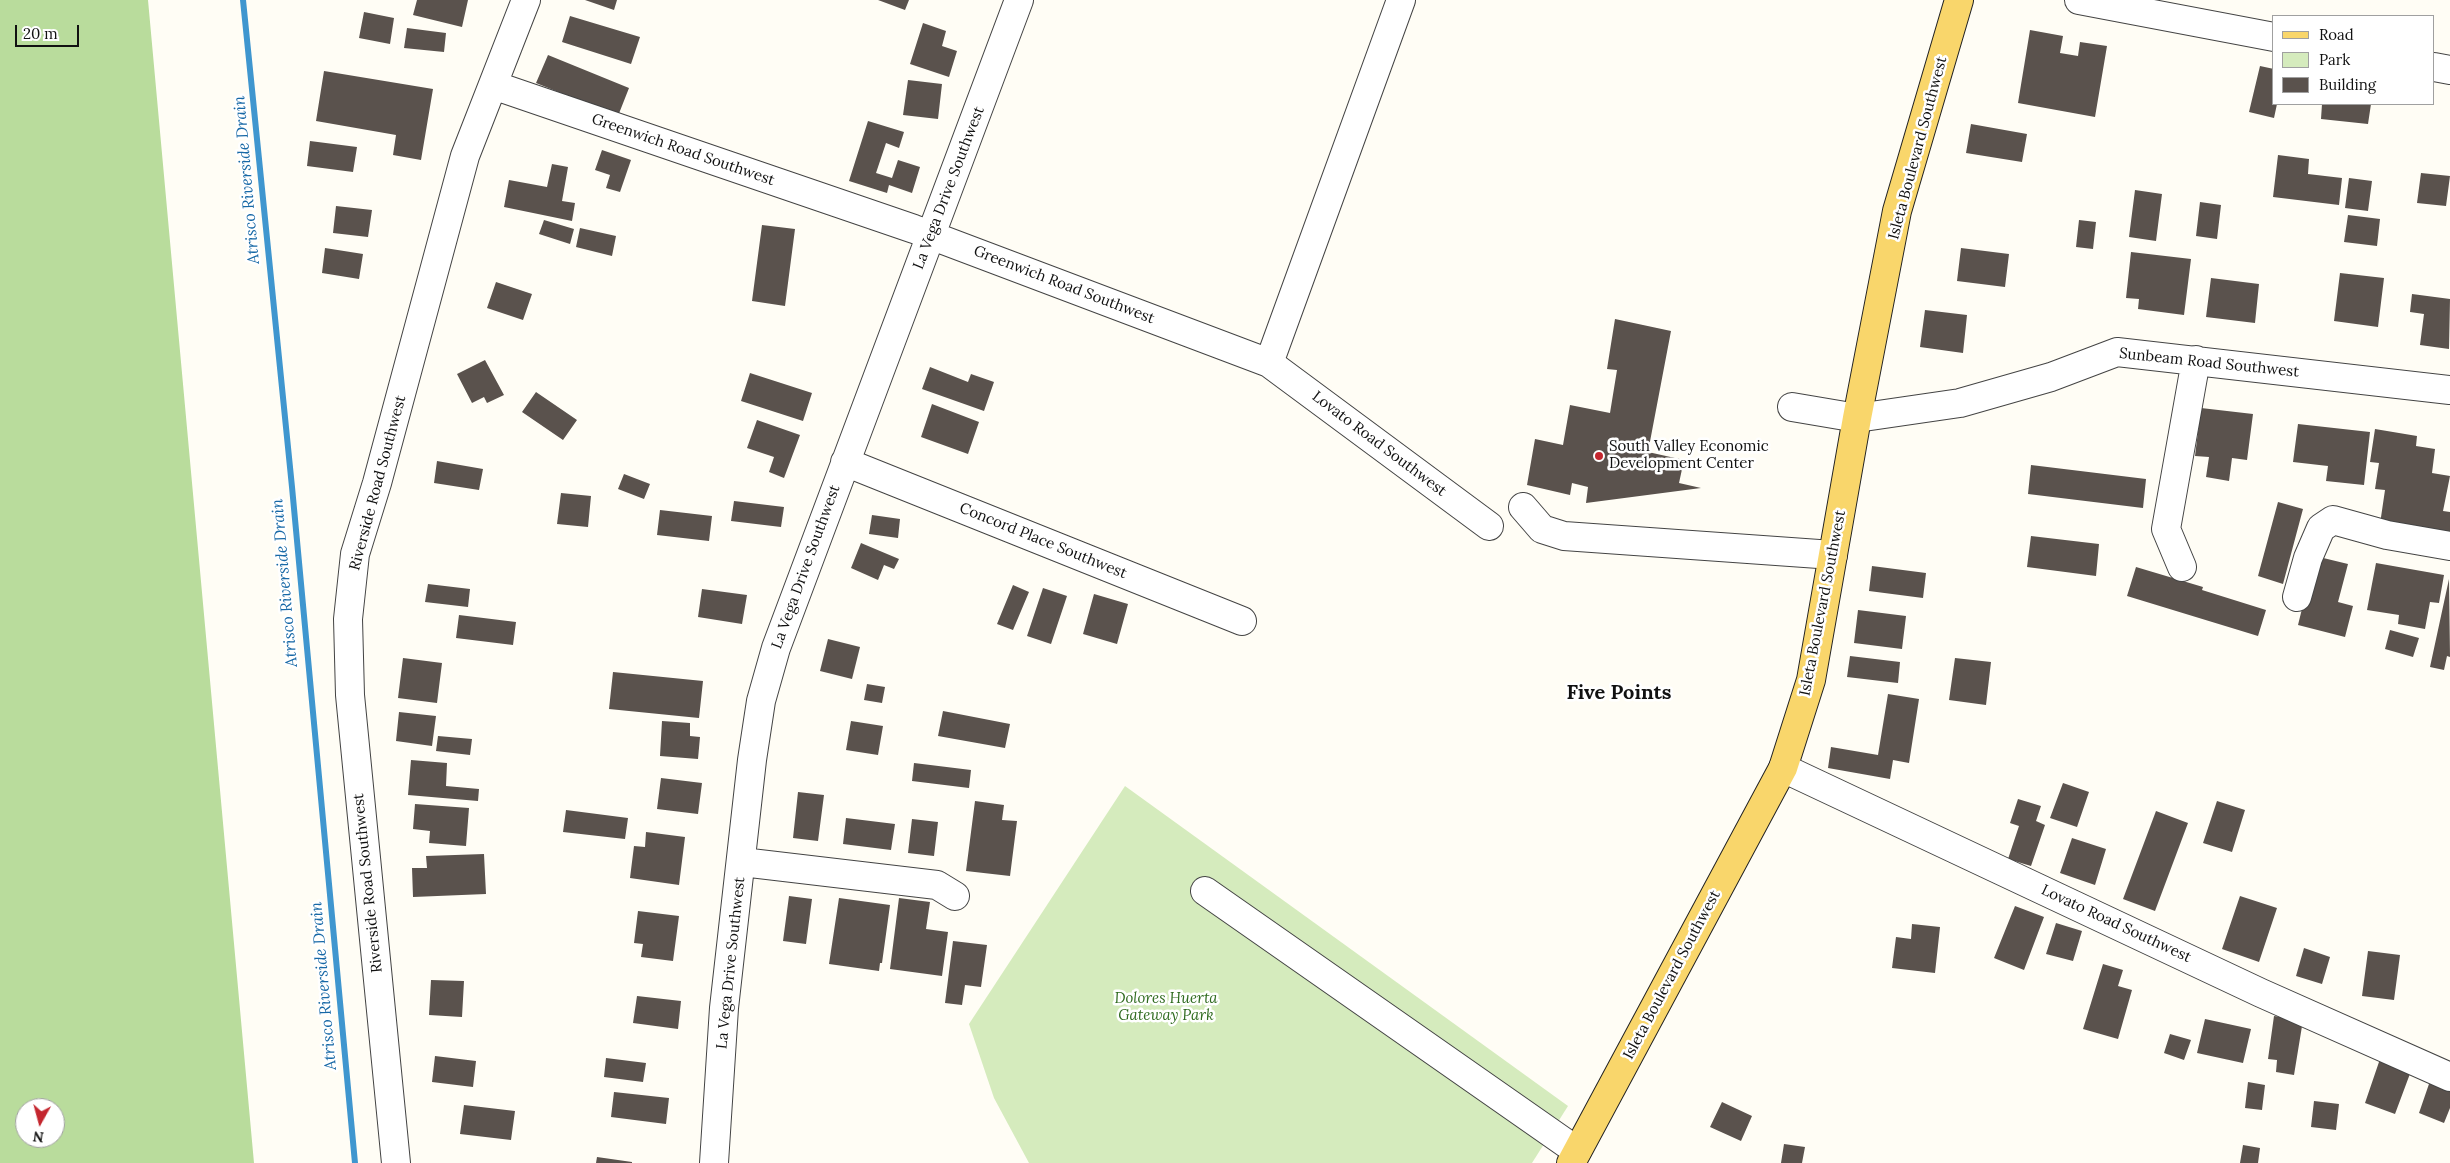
<!DOCTYPE html>
<style>
body{margin:0}
#map{position:relative;width:2450px;height:1163px;overflow:hidden;background:#fffdf5;font-family:Lora,serif}
canvas{display:block}
.legend{position:absolute;left:2272px;top:15px;width:162px;height:90px;box-sizing:border-box;background:#fff;border:1px solid #a0a0a0;margin:0;padding:6px 9px;list-style:none;font-size:15px;color:#111}
.legend li{display:flex;align-items:center;gap:10px;height:25px}
.legend b{width:25px;border:1px solid #a0a0a0}
.north{position:absolute;left:15px;top:1098px;width:50px;height:50px;box-sizing:border-box;background:#fff;border:1px solid #a0a0a0;border-radius:50%;rotate:187deg;font-size:14px;font-weight:700;line-height:20px;text-align:center;color:#111}
.north::after{content:'';display:block;margin:auto;width:18px;height:22px;background:#c4262e;clip-path:polygon(50% 0,100% 100%,50% 72%,0 100%)}
.scale{position:absolute;left:15px;top:25px;width:64px;height:22px;box-sizing:border-box;border:2px solid #111;border-top:0;padding-left:6px;font-size:15px;line-height:18px;white-space:nowrap;color:#111;-webkit-text-stroke:4px #fff;paint-order:stroke}
</style>
<div id="map">
<canvas width="2450" height="1163"></canvas>
<ul class="legend">
<li><b style="height:6px;background:#f9d66b"></b>Road</li>
<li><b style="height:14px;background:#d5ebbd"></b>Park</li>
<li><b style="height:14px;background:#5a524d"></b>Building</li>
</ul>
<div class="north">N</div>
<div class="scale">20 m</div>
</div>
<script>
const g = document.querySelector('canvas').getContext('2d');
g.lineJoin = 'round';
function fill(path, color) {
  g.fillStyle = color;
  g.fill(path, 'evenodd');
}
function strokePath(path, color, width, dash) {
  g.strokeStyle = color;
  g.lineWidth = width;
  g.lineCap = dash ? 'butt' : 'round';
  g.setLineDash(dash || []);
  g.stroke(path);
}
function write(font, color, halo, rows, align = 'center') {
  g.font = font + ' Lora,serif';
  g.lineWidth = 5;
  g.setLineDash([]);
  g.textBaseline = 'middle';
  g.strokeStyle = halo;
  g.fillStyle = color;
  for (const [text, x, y, turn = 0] of rows) {
    g.save();
    g.translate(x, y);
    g.rotate((+turn || 0) * Math.PI / 180);
    g.textAlign = isNaN(turn) ? turn : align;
    if (halo) g.strokeText(text, 0, 0);
    g.fillText(text, 0, 0);
    g.restore();
  }
}
const green = new Path2D(`
 M1125 786 1568 1106 1532 1163H1029L994 1098 969 1024Z`);
const forest = new Path2D(`
 M0 0H148L254 1163H0ZM25 1108H55V1138H25Z`);
const stream = new Path2D(`
 M243 0 292 487 355 1163`);
const building = new Path2D(`
 M417 0H468L462 27 413 15Z
 M585 0H617L614 10Z
 M878 0H909L905 10Z
 M364 12 394 18 390 44 359 38Z
 M570 16 640 37 631 64 562 42Z
 M923 23 946 31 942 46 957 51 949 77 910 64Z
 M407 28 446 33 444 52 404 48Z
 M2030 30 2063 36 2060 53 2078 56 2080 42 2107 46 2095 117 2018 103Z
 M548 55 629 88 618 116 536 83Z
 M2260 66 2274 69V104H2277L2274 118 2249 112Z
 M324 71 433 89 421 160 393 155 396 135 316 121Z
 M908 80 942 84 938 119 903 115Z
 M2322 104H2371L2368 124 2321 119Z
 M868 121 904 132 899 148 886 143 876 173 892 178 898 160 920 167 912 193 889 185 887 193 849 181Z
 M1971 124 2027 134 2022 162 1966 153Z
 M310 141 357 147 353 172 307 166Z
 M602 150 631 160 620 192 606 188 610 175 595 170Z
 M2278 155 2309 159 2308 174 2342 178 2339 205 2273 197Z
 M552 164 568 167 562 201 575 203 572 221 504 207 509 180 547 187Z
 M2421 173 2450 176 2446 206 2417 203Z
 M2349 178 2372 181 2368 211 2345 208Z
 M2135 190 2162 194 2156 241 2129 237Z
 M2200 202 2221 205 2217 239 2196 236Z
 M336 206 372 210 368 237 333 233Z
 M2348 215 2380 219 2377 246 2344 242Z
 M544 220 574 229 570 244 539 234Z
 M2079 220 2096 222 2093 249 2076 247Z
 M762 225 795 229 785 306 752 301Z
 M580 228 616 236 612 256 576 247Z
 M325 248 363 254 359 279 322 273Z
 M1961 248 2009 254 2005 287 1957 281Z
 M2131 252 2191 259 2184 315 2138 309 2139 299 2126 298Z
 M2340 273 2384 278 2378 327 2334 321Z
 M2211 278 2259 284 2255 323 2206 317Z
 M496 282 532 294 523 320 487 308Z
 M2412 294 2450 299 2449 349 2420 345 2424 314 2410 312Z
 M1925 310 1967 315 1963 353 1920 347Z
 M1615 319 1671 331 1648 452 1684 460 1679 483 1701 488 1586 503 1588 487 1572 483 1570 495 1527 485 1535 439 1563 445 1570 405 1610 413 1617 370 1607 369Z
 M485 360 504 395 487 403 484 397 472 403 457 374Z
 M930 367 968 382 971 374 994 382 984 411 922 389Z
 M750 373 812 393 803 421 741 401Z
 M536 392 577 420 563 440 522 412Z
 M932 404 979 422 968 454 921 437Z
 M2201 408 2253 414 2247 460 2232 458 2229 481 2206 477 2209 457 2195 456Z
 M757 420 800 435 784 478 769 472 774 457 747 448Z
 M2298 424 2370 432 2364 485 2326 481 2328 466 2293 462Z
 M2375 429 2417 436 2416 446 2435 449 2432 473 2450 476 2443 511 2450 512V536L2380 524 2385 490 2375 489 2379 463 2370 462Z
 M437 461 483 469 479 490 434 483Z
 M2031 465 2146 479 2143 508 2028 494Z
 M624 474 650 484 644 499 618 489Z
 M561 493 591 496 588 527 557 524Z
 M734 501 784 507 781 527 731 521Z
 M2278 502 2303 509 2283 584 2258 576Z
 M660 510 712 516 709 541 657 535Z
 M872 515 900 519 898 538 869 534Z
 M2031 536 2099 544 2096 576 2027 567Z
 M861 543 899 559 894 569 884 565 878 580 851 568Z
 M2315 556 2348 564 2338 602 2353 606 2345 637 2298 625Z
 M2376 563 2444 575 2439 603 2430 602 2425 629 2398 624 2399 615 2367 610Z
 M1872 566 1926 573 1923 598 1869 591Z
 M2136 567 2203 587 2202 590 2266 610 2258 636 2127 596Z
 M2449 579 2450 657 2447 656 2444 670 2430 667Z
 M428 584 470 589 468 607 425 602Z
 M1013 585 1029 592 1013 630 997 624Z
 M1043 588 1067 596 1051 644 1027 636Z
 M702 589 747 595 742 624 698 617Z
 M1094 594 1128 604 1117 644 1083 634Z
 M1858 610 1906 616 1902 649 1854 643Z
 M459 615 516 622 513 645 456 638Z
 M2390 630 2419 638 2413 657 2385 649Z
 M828 639 860 647 852 679 820 671Z
 M1850 656 1900 662 1898 683 1847 677Z
 M403 658 442 663 437 703 398 698Z
 M1955 658 1991 662 1986 705 1949 700Z
 M613 672 703 681 699 718 609 709Z
 M867 684 885 687 882 703 864 700Z
 M1888 694 1919 699 1909 763 1893 760 1890 779 1828 768 1831 747 1878 755Z
 M943 711 1010 724 1005 748 938 736Z
 M399 712 436 716 432 746 396 741Z
 M662 721 690 723V736L700 737 698 759 660 756Z
 M851 721 883 726 878 755 846 750Z
 M438 736 472 739 470 755 436 751Z
 M411 760 447 763 446 786 479 789 478 801 408 795Z
 M914 763 971 770 969 788 912 781Z
 M661 778 702 783 698 814 657 809Z
 M2063 783 2089 792 2077 827 2050 818Z
 M798 792 824 795 818 841 793 838Z
 M2018 799 2041 806 2036 821 2045 825 2031 866 2008 859 2019 826 2010 823Z
 M975 801 1004 805 1002 820 1017 821 1010 876 966 871Z
 M2217 801 2245 810 2232 852 2203 843Z
 M415 804 469 808 466 846 429 843 430 831 413 829Z
 M566 810 628 818 625 839 563 832Z
 M2156 811 2188 823 2155 911 2123 899Z
 M846 818 895 824 891 850 843 844Z
 M912 819 938 822 934 856 908 853Z
 M646 832 685 837 679 885 630 878 634 846 645 847Z
 M2072 838 2106 849 2095 885 2060 873Z
 M484 854 486 894 413 897 412 868H427L426 856Z
 M789 896 812 899 806 944 783 941Z
 M2240 896 2277 908 2259 962 2222 949Z
 M839 898 890 905 882 963H880L879 971 829 964Z
 M899 898 930 902 926 929 948 932 942 976 890 969Z
 M2015 906 2044 917 2024 970 1994 958Z
 M638 911 679 916 673 961 641 957 643 944 634 943Z
 M2056 923 2082 931 2073 961 2046 954Z
 M1912 924 1940 927 1935 973 1892 968 1896 937 1911 939Z
 M953 941 987 945 981 987 965 985 962 1005 945 1003Z
 M2304 948 2330 957 2322 984 2296 976Z
 M2368 951 2400 955 2394 1000 2362 996Z
 M2103 964 2123 970 2118 986 2132 990 2118 1039 2083 1029Z
 M431 980 464 981 462 1017 429 1015Z
 M637 996 681 1001 678 1029 633 1023Z
 M2274 1016 2303 1020 2294 1075 2276 1072 2277 1060 2268 1059Z
 M2205 1019 2251 1029 2243 1063 2197 1053Z
 M2170 1034 2191 1040 2184 1060 2164 1053Z
 M435 1056 476 1061 473 1087 432 1082Z
 M606 1058 646 1063 643 1082 604 1077Z
 M2380 1059 2411 1071 2395 1114 2365 1103Z
 M2430 1081 2450 1088V1108L2444 1123 2419 1113Z
 M2248 1082 2265 1085 2262 1110 2245 1108Z
 M614 1092 669 1098 666 1124 611 1117Z
 M2314 1101 2339 1104 2336 1130 2311 1127Z
 M1722 1102 1752 1116 1741 1141 1710 1127Z
 M464 1105 515 1111 511 1140 460 1134Z
 M1784 1144 1805 1147 1802 1163H1781Z
 M2243 1145 2260 1148 2258 1163H2240Z
 M597 1157 632 1162V1163H596Z`);
const minor = new Path2D(`
 M2079 0 2274 37
 M2434 67 2450 70
 M493 85 914 229 1269 363 1489 526
 M1269 363 1401 0
 M1792 407 1857 418 1960 403 2051 377 2117 352 2450 390
 M845 462 1242 621
 M1523 507 1542 529 1564 536 1833 555
 M2182 567 2166 529 2196 360
 M2297 597 2308 558 2321 528 2333 520 2387 535 2450 546
 M1783 768 2261 993 2450 1077
 M742 862 937 885 955 896
 M1205 891 1577 1151
 M396 1163 350 695 348 619 355 554 377 483 465 156 526 0
 M714 1163 724 1008 752 760 761 701 776 648 1019 0`);
const major = new Path2D(`
 M1571 1163 1783 768 1811 680 1857 418 1897 211 1959 0`);
const markers = [
 [1599,456,5,"#c4262e"]
];
const streetNames = [
 ["Isleta Boulevard Southwest",1918,148,-75],
 ["Greenwich Road Southwest",683,150,19],
 ["La Vega Drive Southwest",949,188,-69],
 ["Greenwich Road Southwest",1064,285,21],
 ["Sunbeam Road Southwest",2209,363,6],
 ["Lovato Road Southwest",1379,444,37],
 ["Riverside Road Southwest",378,483,-75],
 ["Concord Place Southwest",1043,541,22],
 ["La Vega Drive Southwest",806,567,-70],
 ["Isleta Boulevard Southwest",1823,603,-79],
 ["Riverside Road Southwest",368,883,-96],
 ["Lovato Road Southwest",2116,924,25],
 ["La Vega Drive Southwest",731,963,-84],
 ["Isleta Boulevard Southwest",1672,975,-62]
];
const poiNames = [
 ["South Valley Economic",1609,447],
 ["Development Center",1609,464]
];
const parkNames = [
 ["Dolores Huerta",1166,999],
 ["Gateway Park",1166,1016]
];
const waterNames = [
 ["Atrisco Riverside Drain",247,180,-95],
 ["Atrisco Riverside Drain",285,583,-95],
 ["Atrisco Riverside Drain",324,986,-95]
];
const districtNames = [
 ["Five Points",1619,693]
];
fill(green, '#d5ebbd');
fill(forest, '#b9dc9c');
strokePath(stream, '#3f96cf', 6);
fill(building, '#5a524d');
strokePath(minor, '#444', 30);
strokePath(major, '#222', 30);
strokePath(minor, '#fff', 28);
strokePath(major, '#f9d66b', 28);
for (const [x, y, r, color] of markers) {
  const dot = new Path2D();
  dot.arc(x, y, r, 0, 2 * Math.PI);
  g.fillStyle = color;
  g.fill(dot);
  strokePath(dot, '#fff', 2);
}
write('15px', '#111', '#fff', streetNames);
write('15px', '#111', '#fff', poiNames, 'left');
write('italic 15px', '#2f6b1f', '#fff', parkNames);
write('italic 16px', '#1768a6', '#fff', waterNames);
write('bold 20px', '#111', '#fff', districtNames);
</script>
